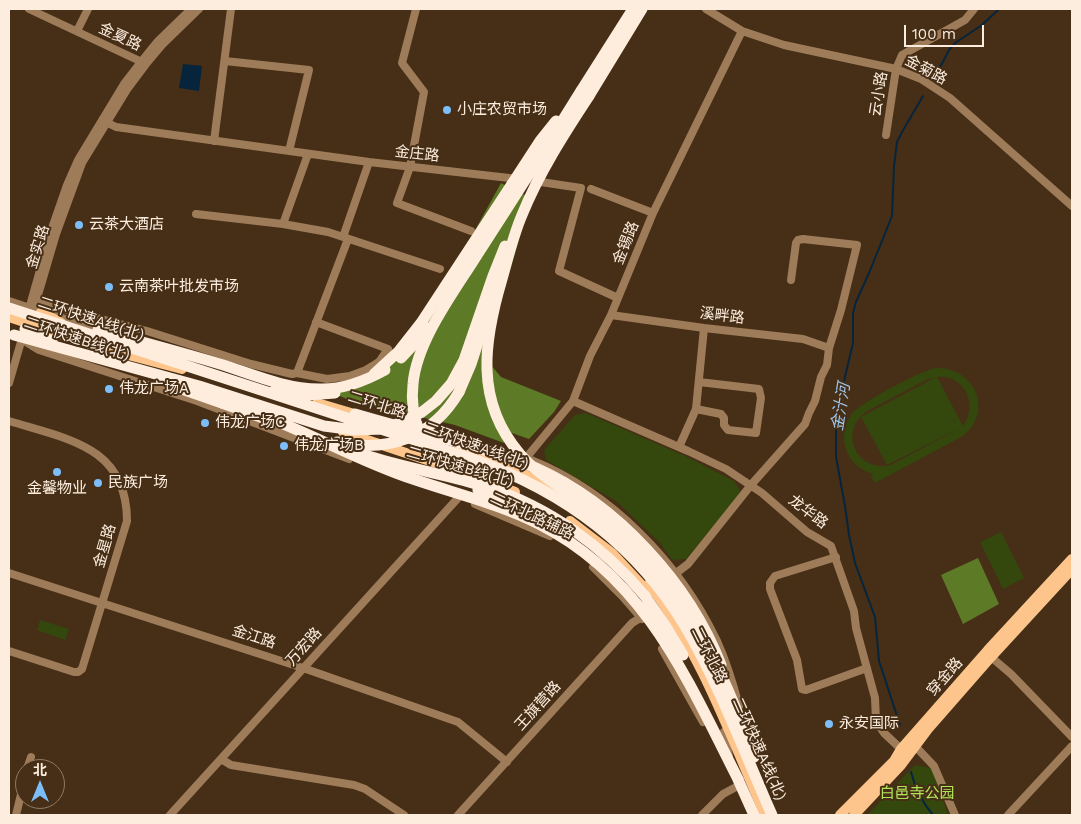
<!DOCTYPE html>
<meta charset="utf-8">
<style>
body{margin:0}
#map{position:relative;width:1081px;height:824px;overflow:hidden;background:#462f16;font-family:"Work Sans","Noto Sans SC",sans-serif}
canvas{display:block}
.frame{position:absolute;inset:0;border:10px solid #fdeddf;pointer-events:none}
.north{position:absolute;left:15px;top:759px;width:50px;height:50px;box-sizing:border-box;background:#462f16;border:1px solid #8f7b66;border-radius:50%;rotate:0deg;font-size:14px;font-weight:700;line-height:20px;text-align:center;color:#fdeddf}
.north::after{content:'';display:block;margin:auto;width:18px;height:22px;background:#7cbef9;clip-path:polygon(50% 0,100% 100%,50% 72%,0 100%)}
.scale{position:absolute;left:904px;top:25px;width:80px;height:22px;box-sizing:border-box;border:2px solid #fdeddf;border-top:0;padding-left:6px;font-size:15px;line-height:18px;white-space:nowrap;color:#fdeddf;-webkit-text-stroke:4px #462f16;paint-order:stroke}
</style>
<div id="map">
<canvas width="1081" height="824"></canvas>
<div class="frame"></div>
<div class="north">北</div>
<div class="scale">100 m</div>
</div>
<script>
const g = document.querySelector('canvas').getContext('2d');
g.lineJoin = 'round';
function fill(path, color) {
  g.fillStyle = color;
  g.fill(path, 'evenodd');
}
function strokePath(path, color, width, dash) {
  g.strokeStyle = color;
  g.lineWidth = width;
  g.lineCap = dash ? 'butt' : 'round';
  g.setLineDash(dash || []);
  g.stroke(path);
}
function write(font, color, halo, rows, align = 'center') {
  g.font = font + ' "Work Sans","Noto Sans SC",sans-serif';
  g.lineWidth = 4;
  g.setLineDash([]);
  g.textBaseline = 'middle';
  g.strokeStyle = halo;
  g.fillStyle = color;
  for (const [text, x, y, turn = 0] of rows) {
    g.save();
    g.translate(x, y);
    g.rotate((+turn || 0) * Math.PI / 180);
    g.textAlign = isNaN(turn) ? turn : align;
    if (halo) g.strokeText(text, 0, 0);
    g.fillText(text, 0, 0);
    g.restore();
  }
}
const green = new Path2D(`
 M935 368C974 366 995 411 963 436L875 483 871 476 873 474C860 470 850 462 846 449 842 438 844 425 851 415 859 403 919 372 935 368ZM936 377 861 417 887 465 962 427 891 465C855 473 837 429 869 410L926 380ZM937 377C964 373 979 405 963 426Z
 M586 413 685 456 734 481 741 492 686 559 672 560 660 543 616 501 546 460 544 450 575 415Z
 M1001 532 1024 578 1003 589 980 542Z
 M40 620 69 629 65 640 37 630Z
 M915 765 932 768 948 815H867Z`);
const forest = new Path2D(`
 M501 183 531 198 492 333 490 364 501 377 561 401 554 412 529 439 509 432 504 443 455 425 351 401 331 392 364 376 425 321Z
 M978 558 999 604 963 624 941 575Z`);
const water = new Path2D(`
 M183 64 202 66 199 91 179 88Z`);
const stream = new Path2D(`
 M935 77 949 50 955 43 982 25 999 9
 M900 725 879 661 875 617 855 563 849 535 845 506 836 457V415L853 343V313L856 302 869 273 892 216 894 166 897 142 902 132 923 96
 M911 772C915 788 922 802 933 815`);
const minor = new Path2D(`
 M29 9 144 63
 M416 9 402 63 424 92 410 167 397 203 471 231
 M706 9 742 31 784 45 896 69 921 79 950 98 1072 206
 M77 31 88 9
 M225 61 309 70 289 151
 M102 120 116 127 369 162 518 179
 M886 135 896 69 902 55 965 20 974 9
 M214 141 231 9
 M534 181 581 188 559 271 618 298
 M591 189 653 213
 M196 214 283 224 328 232 440 269
 M283 224 308 154
 M343 237 369 162
 M9 301 33 309
 M36 302 147 331 251 364 292 374 297 373 348 239
 M35 305 56 234 82 163 128 88 146 64 162 45 199 9
 M611 315 704 328 803 339 829 348
 M56 316 102 331
 M28 319 31 302 51 231 67 185 78 160 124 84 141 62 158 41 191 9
 M23 340 39 350 197 401 349 459
 M297 373 327 379 350 376 366 370 379 362 388 349 316 322
 M9 383 23 335
 M573 401 688 451 726 469 762 493 807 532 831 546 854 611 856 628 875 698 876 721 884 733 901 749
 M696 409 721 414 724 418V425L728 430 756 433 761 398 759 389 699 382
 M9 421C67 439 127 446 127 521L82 669 78 672H74L9 651
 M679 447 696 409 704 328
 M526 458 573 401 590 356 611 315 653 213 742 31
 M531 460C611 492 680 563 717 641 726 661 733 683 739 706
 M475 504 550 536
 M836 557 775 576 770 583V589L797 660 802 689 806 690 867 668
 M593 567 622 596 642 619
 M9 573 303 668 458 722 507 762
 M675 574 688 564 751 485 805 424 809 413 815 401 821 377 827 365 829 348 841 310 857 245 803 239 798 240 796 243 791 280
 M662 649 703 722
 M991 657 1011 674 1072 737
 M724 732 729 756
 M915 746 934 766 955 815
 M221 759 231 765 354 785 365 789 404 815
 M27 769 31 757
 M16 815 25 778
 M170 815 458 498
 M458 815 632 623 640 618
 M702 815 723 794 736 787
 M1008 815 1072 746`);
const major = new Path2D(`
 M41 312 61 323
 M9 317 109 350 182 369
 M317 403 361 416
 M343 432 466 473 515 492
 M460 448 519 471 560 495
 M570 521 612 553 648 592
 M649 584C701 653 731 737 765 815
 M840 815 894 761 901 749 988 650 1072 559
 M854 815 901 765 928 729 991 657 1072 569`);
const highway = new Path2D(`
 M581 91 633 9
 M589 96 642 9
 M25 329 52 341
 M401 358 429 328
 M374 374 399 351 421 323 512 184
 M274 391 307 395 335 393
 M459 392 471 364 492 299
 M222 403 269 420
 M355 414C389 424 423 433 457 442 484 450 511 457 536 468 617 504 690 584 721 665
 M362 454C403 468 446 474 487 487 549 507 603 546 645 596
 M478 490 510 507`);
const highwayBridge = new Path2D(`
 M589 96C564 134 539 173 522 215 513 236 508 258 502 279 484 340 474 401 520 454 538 475 562 488 585 504 608 521 630 540 649 561 698 616 730 688 754 757
 M512 184 540 141 556 121
 M9 308 473 459C563 491 636 544 685 626 719 684 745 754 772 815
 M98 330C139 341 180 352 220 364 252 374 285 389 319 389 343 390 365 381 385 370
 M14 335 199 386 324 426 355 430 382 429 400 423 422 412 436 401 451 384 464 360 493 276 505 246
 M179 388 222 403
 M261 415C307 432 350 456 396 473 444 491 493 501 539 524 646 578 688 681 739 781
 M337 442C388 453 432 438 459 392
 M449 471C423 449 409 419 413 384 417 340 454 292 477 255 512 201 547 146 581 91
 M645 596 665 625 683 655
 M736 775 754 815`);
const markers = [
 [447,110,5,"#7cbef9"],
 [79,225,5,"#7cbef9"],
 [109,287,5,"#7cbef9"],
 [109,389,5,"#7cbef9"],
 [205,423,5,"#7cbef9"],
 [284,446,5,"#7cbef9"],
 [57,472,5,"#7cbef9"],
 [98,483,5,"#7cbef9"],
 [829,724,5,"#7cbef9"]
];
const streetNames = [
 ["金夏路",120,37,25],
 ["金菊路",926,70,28],
 ["云小路",879,94,-81],
 ["金庄路",417,154,6],
 ["金锡路",626,243,-68],
 ["金实路",38,247,-73],
 ["溪畔路",722,316,7],
 ["二环快速A线(北)",91,319,18],
 ["二环快速B线(北)",77,339,18],
 ["二环北路",377,405,17],
 ["二环快速A线(北)",476,446,20],
 ["二环快速B线(北)",460,467,16],
 ["龙华路",808,512,37],
 ["二环北路辅路",532,516,25],
 ["金星路",105,546,-74],
 ["金江路",254,637,18],
 ["万宏路",304,647,-48],
 ["二环北路",709,655,63],
 ["穿金路",945,677,-49],
 ["王旗营路",538,706,-48],
 ["二环快速A线(北)",759,749,66]
];
const poiNames = [
 ["小庄农贸市场",457,110],
 ["云茶大酒店",89,225],
 ["云南茶叶批发市场",119,287],
 ["伟龙广场A",119,389],
 ["伟龙广场C",215,423],
 ["伟龙广场B",294,446],
 ["民族广场",108,483],
 ["金馨物业",57,489,"center"],
 ["永安国际",839,724]
];
const parkNames = [
 ["白邑寺公园",917,794]
];
const waterNames = [
 ["金汁河",841,407,-81]
];
fill(green, '#34470d');
fill(forest, '#5d7a26');
fill(water, '#06253d');
strokePath(stream, '#06253d', 2);
strokePath(minor, '#9e7c59', 8);
strokePath(major, '#fdc58b', 10);
strokePath(highway, '#feecdc', 11);
strokePath(highwayBridge, '#feecdc', 11);
for (const [x, y, r, color] of markers) {
  const dot = new Path2D();
  dot.arc(x, y, r, 0, 2 * Math.PI);
  g.fillStyle = color;
  g.fill(dot);
  strokePath(dot, '#462f16', 2);
}
write('15px', '#fdeddf', '#462f16', streetNames);
write('15px', '#fdeddf', '#462f16', poiNames, 'left');
write('15px', '#b2e45a', '#462f16', parkNames);
write('italic 16px', '#9dc6ec', '#462f16', waterNames);
</script>
